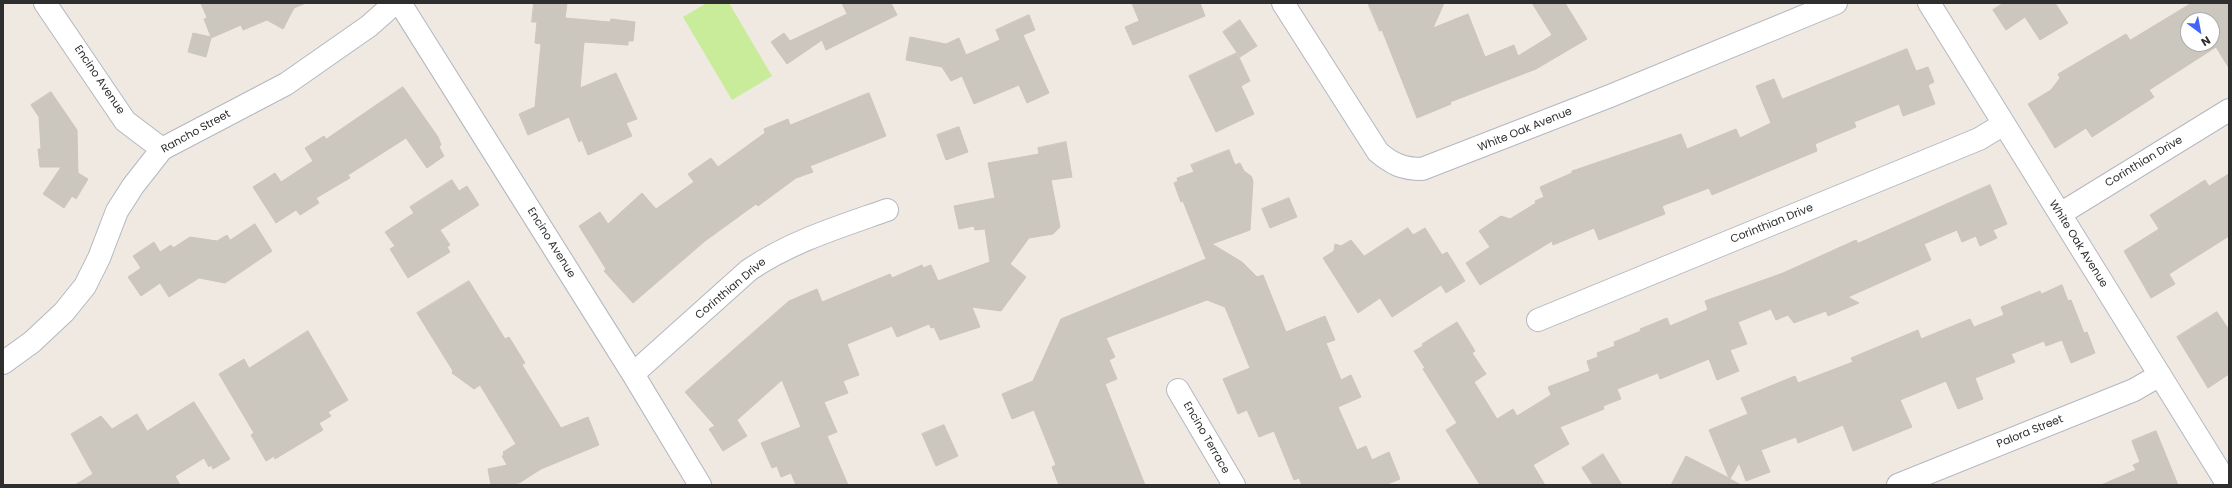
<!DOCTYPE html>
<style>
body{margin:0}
#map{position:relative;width:2232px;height:488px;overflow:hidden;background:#efe9e1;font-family:Poppins,sans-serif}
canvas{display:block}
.frame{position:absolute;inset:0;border:4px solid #2e2e2e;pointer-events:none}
.north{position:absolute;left:2180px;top:12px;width:40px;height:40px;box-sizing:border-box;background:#fff;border:1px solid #ababab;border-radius:50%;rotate:148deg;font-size:11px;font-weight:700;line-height:16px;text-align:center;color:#2e2e2e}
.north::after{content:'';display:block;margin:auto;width:14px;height:18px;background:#4264fb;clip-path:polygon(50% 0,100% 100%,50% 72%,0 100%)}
</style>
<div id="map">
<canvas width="2232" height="488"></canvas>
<div class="frame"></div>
<div class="north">N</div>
</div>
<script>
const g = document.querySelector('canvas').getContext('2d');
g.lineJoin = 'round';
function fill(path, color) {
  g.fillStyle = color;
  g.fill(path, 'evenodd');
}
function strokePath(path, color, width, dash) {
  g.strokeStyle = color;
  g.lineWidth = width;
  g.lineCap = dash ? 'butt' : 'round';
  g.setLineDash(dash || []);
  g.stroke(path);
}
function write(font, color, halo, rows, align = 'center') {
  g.font = font + ' Poppins,sans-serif';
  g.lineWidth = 4;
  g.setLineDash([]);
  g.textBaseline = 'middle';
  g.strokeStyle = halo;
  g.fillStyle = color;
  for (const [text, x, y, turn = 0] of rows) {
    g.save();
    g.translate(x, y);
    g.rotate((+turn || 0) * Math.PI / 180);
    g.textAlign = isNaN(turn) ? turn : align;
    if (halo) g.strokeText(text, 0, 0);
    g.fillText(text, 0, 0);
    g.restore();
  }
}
const pitch = new Path2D(`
 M707 3H729L772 76 732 100 683 17Z`);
const building = new Path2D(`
 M201 3H306L294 8 283 29 267 20 243 30 241 25 211 38 206 57 188 52 193 33 211 37 204 19 207 18Z
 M534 3H567L565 18 610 22 611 19 635 22 633 41H628V45L584 42 580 88 616 73 637 119 626 123 632 136 588 155 582 140 579 142 569 117 528 135 519 114 535 107 541 44 535 43 537 22H532Z
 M842 3H891L897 15 826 50 822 40 787 64 771 42 784 33 790 41 847 14Z
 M1132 3H1200L1205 16 1133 45 1125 27 1139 21Z
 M1368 3H1444L1433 28 1468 14 1485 57 1514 45 1518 56 1552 35 1532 3H1565L1587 39 1536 69 1450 102 1451 104 1417 118 1382 30 1380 31Z
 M2004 3H2055L2068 23 2040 40 2025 17 2006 30 1993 10Z
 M2192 3H2229V68L2216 47 2149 90 2154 97 2092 137 2086 128 2055 148 2028 104 2051 90 2060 78 2058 74 2126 34 2130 40ZM2188 20H2212V44H2188Z
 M1029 15 1035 30 1023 35 1049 93 1027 103 1019 85 974 104 962 76 951 81 942 67 906 60 910 37 946 44 959 38 966 55 1000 40 996 30Z
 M1240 20 1257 46 1240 57 1223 32Z
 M1907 49 1916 71 1928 67 1934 82 1928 85 1935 104 1903 116 1899 104 1854 122 1856 127 1815 144 1817 151 1712 195 1709 188 1662 206 1665 214 1599 240 1594 228 1553 245 1552 241 1480 285 1466 263 1490 247 1479 231 1501 216 1510 219 1536 203 1535 201 1544 197 1540 187 1572 173V171L1681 134 1687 149 1736 129 1740 138 1771 123 1756 86 1774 79 1782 99Z
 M1237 53 1250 81 1241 86 1254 114 1216 132 1189 76Z
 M403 87 438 137 441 145 439 147 444 156 427 168 406 138 348 175 350 178 316 198 319 203 300 215 296 210 276 223 253 187 275 173 281 182 313 161 305 148 324 136 326 139Z
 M51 92 77 130 78 173 88 179 76 199 72 196 64 208 43 194 61 167H40L38 149H41L39 117 31 105Z
 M869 93 886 136 810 166 813 172 796 178 758 206 756 204 705 241 633 303 604 271 606 269 579 226 600 212 608 224 642 193 656 209 694 182 688 174 711 158 718 167 765 133 764 129 788 119 790 125Z
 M959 127 968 152 946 160 937 135Z
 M1066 142 1072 177 1051 180 1060 227 1053 234 1029 238 1010 264 1026 277 1001 311 972 307 980 327 940 340 934 327 931 328 929 324 897 337 892 326 847 344 859 375 843 381 848 393 824 402 837 432 827 436 848 485H796L791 473 781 477 777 466 772 468 761 443 801 427 782 380 737 420 747 436 723 451 709 429 715 426 685 392 789 301 817 289 822 302 890 274 892 278 922 265 923 268 931 265 938 281 990 262 985 229 975 230 974 226 959 229 954 206 995 198 988 163 1039 154 1038 148Z
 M1229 150 1235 165 1240 163 1244 171 1251 176 1253 181 1250 230 1212 244 1242 262 1257 277 1263 275 1286 332 1325 316 1335 340 1326 343 1341 380 1351 375 1361 397 1338 407 1357 450 1366 446 1372 460 1389 452 1400 479 1385 485H1302L1299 478 1294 480 1274 431 1259 437 1247 410 1238 414 1223 379 1250 368 1225 307 1207 300 1106 338 1115 357 1109 360 1117 379 1105 384 1145 485H1059L1052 467 1056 465 1034 410 1012 419 1002 394 1033 381 1061 319 1206 259 1183 201 1181 202 1174 183 1178 181 1177 178 1194 172 1191 165Z
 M2229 174V236L2169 274 2175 284 2151 298 2124 251 2159 229 2150 215 2205 180 2209 186Z
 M452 180 459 191 467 186 479 205 440 230 450 245 447 247 450 252 408 278 390 249 395 246 385 232 414 213 410 207Z
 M1990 185 2007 224 1993 230 1997 238 1980 246 1976 236 1962 242 1957 230 1924 244 1931 260 1848 297 1859 303 1828 316 1826 311 1794 323 1788 315 1776 320 1771 309 1738 322 1747 344 1730 350 1739 371 1717 380 1709 359 1660 379 1658 373 1617 389 1621 399 1603 406 1604 409 1560 427 1569 444 1533 465 1545 485H1480L1446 430 1457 423 1423 369 1425 368 1414 351 1423 346 1422 344 1457 322 1475 351 1472 353 1486 374 1474 382 1497 419 1513 409 1517 416 1551 395 1548 387 1590 371 1587 361 1598 357 1597 353 1615 346 1614 342 1641 331 1640 329 1667 318 1670 326 1708 310 1705 301 1783 273 1856 240 1858 243Z
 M1289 198 1297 217 1270 228 1262 209Z
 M255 224 272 251 225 283 199 278 169 297 160 283 141 296 128 277 141 268 133 256 154 242 160 252 171 245 173 248 190 237 217 241 227 235 230 240Z
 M1408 228 1413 235 1425 228 1442 255 1447 252 1465 281 1446 293 1441 285 1392 317 1380 298 1358 313 1323 258 1334 251 1335 244 1341 246 1351 240 1364 256Z
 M469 281 505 339 509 337 525 363 522 365 561 428 588 417 599 445 541 469 519 483 491 485 488 469 507 465 502 456 504 455 503 452 516 444 480 385 474 389 452 373 453 371 417 313Z
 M2062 285 2068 301 2071 300 2084 333 2087 332 2095 353 2071 363 2062 340 2046 346 2044 341 2011 354 2015 362 1975 378 1983 399 1958 409 1946 381 1900 400 1912 427 1853 451 1843 425 1798 443 1796 437 1761 450 1770 472 1746 481 1739 463 1730 479 1741 485H1671L1686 456 1729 478 1709 430 1748 414 1741 398 1795 376 1798 383 1853 362 1851 358 1918 330 1921 339 1970 319 1974 327 2004 315 2001 307 2040 291 2041 294Z
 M2217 312 2229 330V374L2208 388 2177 337Z
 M308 331 348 400 328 412 331 416 319 423 323 430 275 459 274 456 266 461 251 435 254 433 219 374 244 359 249 368Z
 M194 402 230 459 213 469 211 465 209 467 204 458 175 476 180 485H75L93 474 71 434 101 416 112 429 137 414 147 431Z
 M944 425 958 456 936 466 922 434Z
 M2156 431 2178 485H2101L2136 470 2133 465 2140 462 2132 441Z
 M1603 454 1622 485H1593L1582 468Z`);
const minor = new Path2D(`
 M45 3 125 121 162 149
 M400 3 633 374 700 485
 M1283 3 1378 152C1392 164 1403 169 1422 169L1610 96 1836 3
 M1929 3 2228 485
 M2060 214 2229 110
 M1538 320 1979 139 2004 124
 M3 363 32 342 64 312 85 286 99 258 117 211 133 186 162 149 286 84 369 26 395 3
 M633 374 749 270C792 241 839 227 887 210
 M1178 390 1234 485
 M1898 485 2134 390 2160 375`);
const streetNames = [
 ["Encino Avenue",99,80,56],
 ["White Oak Avenue",1525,130,-22],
 ["Rancho Street",196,132,-29],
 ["Corinthian Drive",2144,162,-31],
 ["Corinthian Drive",1772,224,-22],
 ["Encino Avenue",551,243,58],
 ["White Oak Avenue",2078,244,58],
 ["Corinthian Drive",731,289,-40],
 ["Palora Street",2030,432,-22],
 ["Encino Terrace",1206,438,60]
];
fill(pitch, '#c9ec9a');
fill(building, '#cbc7bf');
strokePath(building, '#cbc5ba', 1);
strokePath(minor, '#b4b7c1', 24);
strokePath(minor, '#fff', 22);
write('11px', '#2e2e2e', '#fff', streetNames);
</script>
